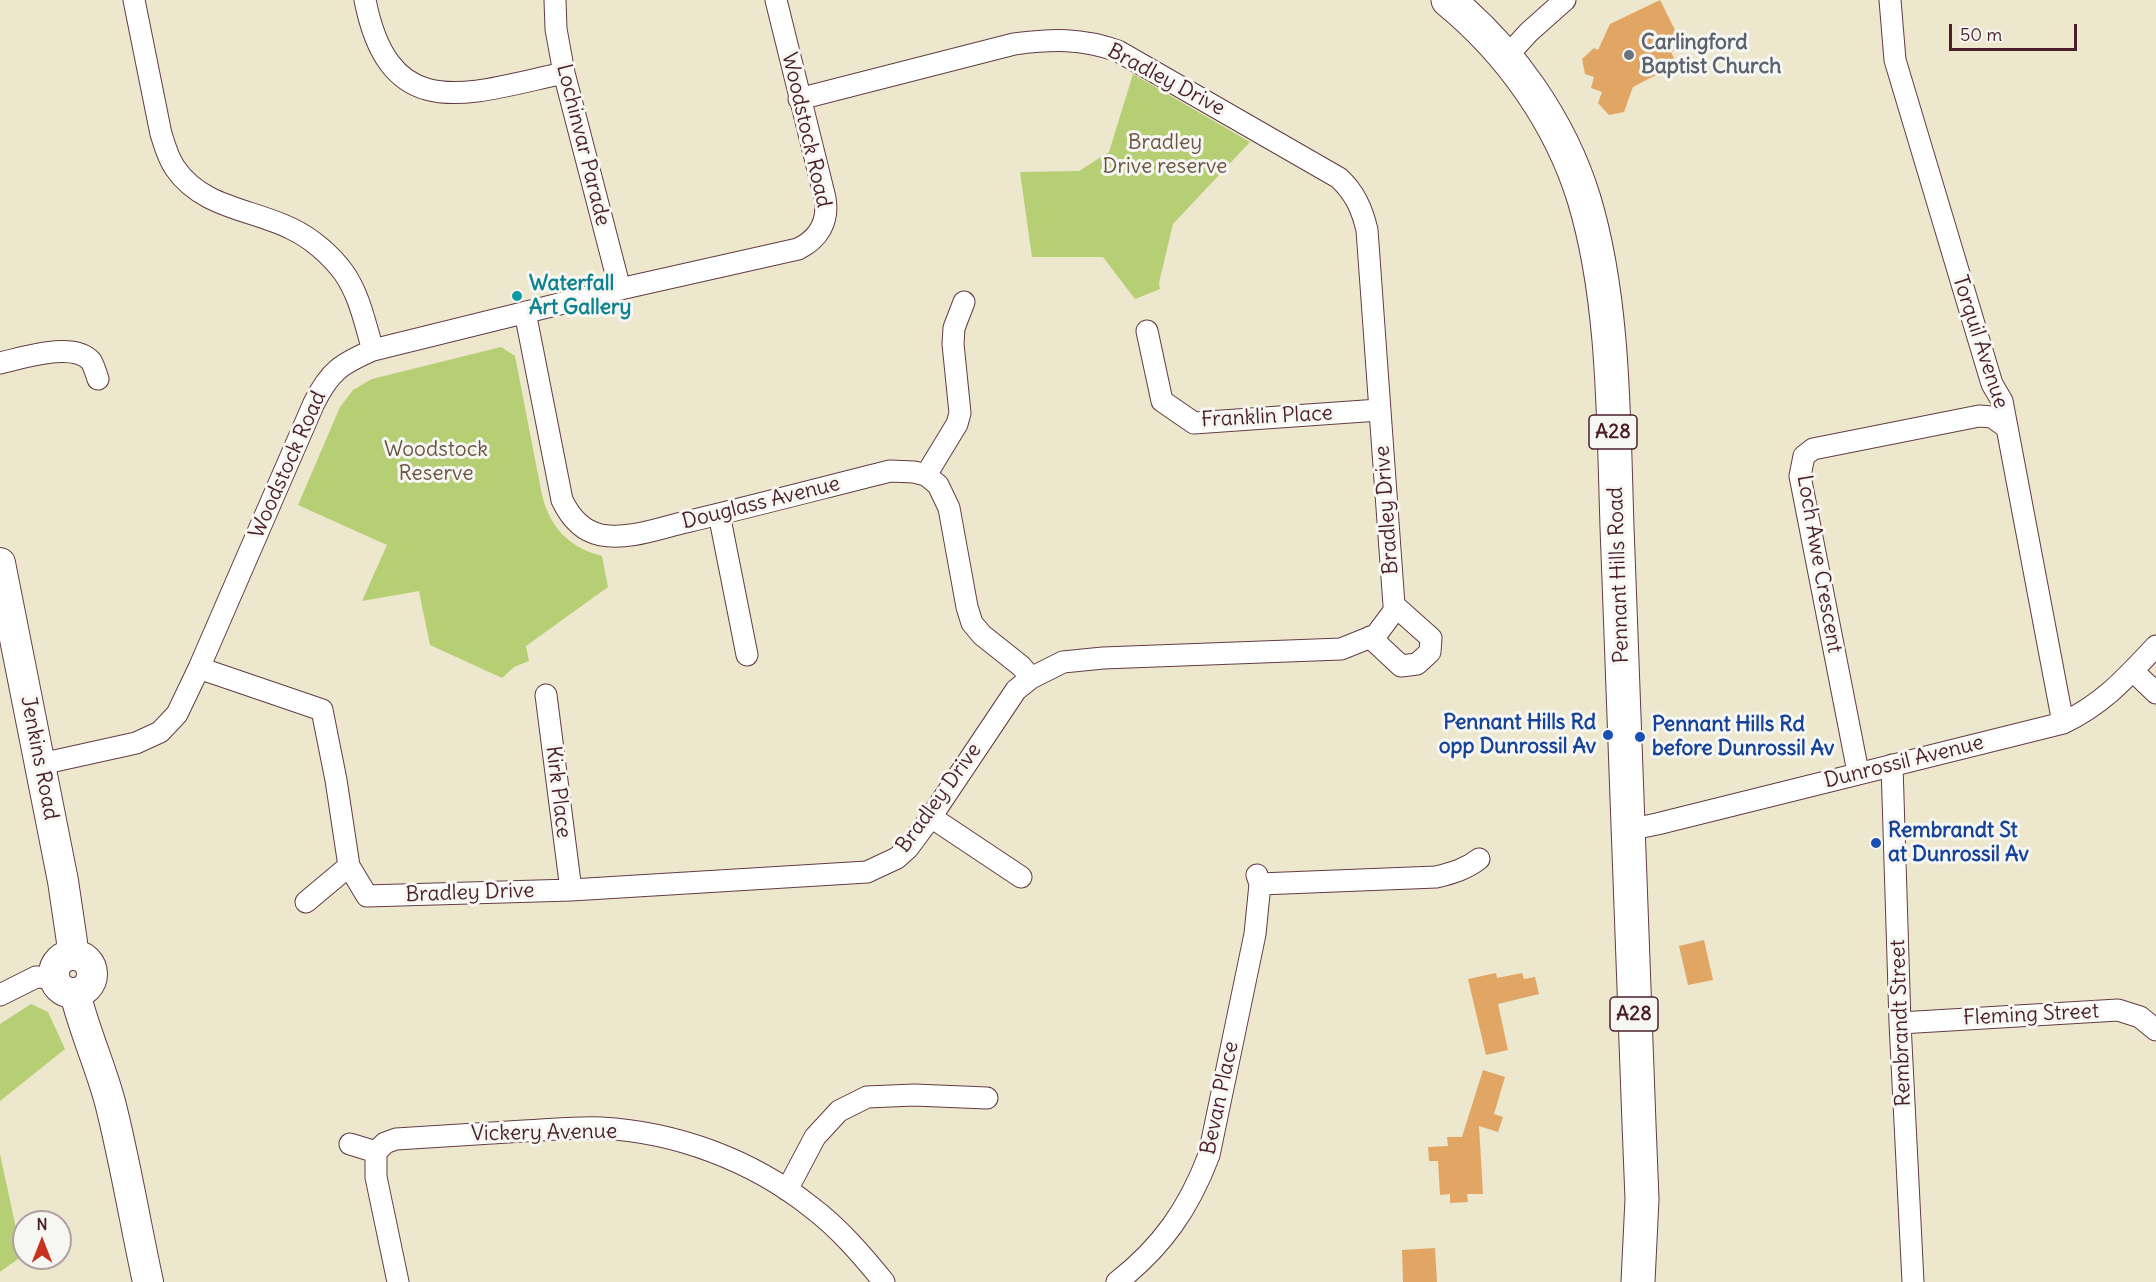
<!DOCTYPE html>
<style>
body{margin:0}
#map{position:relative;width:2156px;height:1282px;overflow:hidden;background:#ece7cd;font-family:Delius,sans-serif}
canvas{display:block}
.north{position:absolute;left:12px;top:1210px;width:60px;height:60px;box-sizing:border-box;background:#f6f6f2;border:2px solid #b1a0a2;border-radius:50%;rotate:0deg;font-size:16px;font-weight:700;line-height:24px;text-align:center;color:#4a1f2b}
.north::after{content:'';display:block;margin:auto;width:21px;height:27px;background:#c8321e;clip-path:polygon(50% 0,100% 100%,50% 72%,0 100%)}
.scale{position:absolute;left:1949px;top:24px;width:128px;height:27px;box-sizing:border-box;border:3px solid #4a1f2b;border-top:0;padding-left:8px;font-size:18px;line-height:21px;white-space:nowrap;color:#4a1f2b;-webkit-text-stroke:4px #f6f6f2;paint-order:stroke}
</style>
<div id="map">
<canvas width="2156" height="1282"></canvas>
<div class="north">N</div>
<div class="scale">50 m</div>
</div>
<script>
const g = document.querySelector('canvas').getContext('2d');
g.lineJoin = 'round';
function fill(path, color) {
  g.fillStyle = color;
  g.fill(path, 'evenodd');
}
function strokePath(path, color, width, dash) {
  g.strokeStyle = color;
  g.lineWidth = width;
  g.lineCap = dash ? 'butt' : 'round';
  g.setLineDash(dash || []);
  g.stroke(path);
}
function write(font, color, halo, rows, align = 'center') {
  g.font = font + ' Delius,sans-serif';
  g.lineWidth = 6;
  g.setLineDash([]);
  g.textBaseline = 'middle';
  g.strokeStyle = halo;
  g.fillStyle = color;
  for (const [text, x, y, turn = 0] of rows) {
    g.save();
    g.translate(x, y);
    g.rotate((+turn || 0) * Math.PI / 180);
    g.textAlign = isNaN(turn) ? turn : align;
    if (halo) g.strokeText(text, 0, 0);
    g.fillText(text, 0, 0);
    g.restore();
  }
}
const green = new Path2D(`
 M1133 74 1250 142 1173 224 1159 283 1160 289 1135 299 1103 257H1032L1020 172 1079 171 1109 152Z
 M501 347 515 356 542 495C550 528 570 548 602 556L608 587 526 646 529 661 514 667 502 678 430 645 419 591 362 601 387 545 298 505 340 407 353 390 372 379Z
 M31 1004 48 1012 65 1049 0 1101V1024Z
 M0 1154 22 1256 0 1272Z`);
const building = new Path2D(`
 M1660 0 1683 46 1671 52 1677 64 1633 87 1624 112 1609 115 1598 103 1602 92 1591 88 1594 77 1585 74 1582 59 1594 48 1598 50 1610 24Z
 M1704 940 1713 980 1688 985 1679 946Z
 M1496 973 1497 978 1522 973 1524 979 1535 977 1539 994 1498 1004 1508 1050 1486 1055 1468 979Z
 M1483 1070 1505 1077 1494 1114 1503 1117 1498 1132 1479 1126 1483 1194H1467L1468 1202 1450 1203V1194L1440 1195 1438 1161H1429L1428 1147 1448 1146 1447 1137H1462Z
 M1435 1248 1437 1282H1403L1402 1250Z`);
const minor = new Path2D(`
 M134 0 161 134C165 146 168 158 175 168 202 208 252 209 292 229 311 238 331 255 344 273 360 296 365 324 373 350
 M365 0C390 127 469 93 564 73
 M555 0 556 29 564 73 620 289
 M1890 0 1895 60 1992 384 2002 401 2063 723
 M1506 57 1529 32 1565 0
 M525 312 562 500C570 517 582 531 601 535 629 540 659 528 686 522 754 506 822 488 890 471L914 472 926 475 938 485 949 508 967 607 972 623 982 635 1021 666 1031 678
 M1147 331 1162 401 1194 423 1379 410
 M0 363C23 358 73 341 91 361 94 366 96 373 98 379
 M926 475 957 424 960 413 953 344 954 328 964 302
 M719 514 747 655
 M1370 637 1401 666 1417 664 1430 652 1431 638 1394 605
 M199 668 322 710 336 780 349 866 367 896 571 890 867 872 897 858 908 848 931 817 1016 690 1031 678 1063 662 1103 658 1341 649 1376 635 1394 611V605L1367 230C1362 209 1355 193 1339 178L1118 51C1081 38 1053 39 1014 44L799 99
 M2133 671 2156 693
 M546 695 571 890
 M41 764 136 743 160 732 177 714 199 668 314 403C330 371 341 364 373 350L620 289 798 249C819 239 829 221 825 198L776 0
 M1892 765 1900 1023 1913 1282
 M1858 772 1800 476 1804 456 1813 449 1979 416 1992 417 2006 427
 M931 817 1021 877
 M1628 830 1657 824 2063 723C2103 704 2126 678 2156 646
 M1260 884 1436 877C1453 873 1466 869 1479 859
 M306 902 349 866
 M0 995 36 977 54 978
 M1900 1023 2118 1010 2140 1017 2156 1030
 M350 1144 376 1152V1177L398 1282
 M376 1152 385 1143 396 1139C439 1136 481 1134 524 1131 549 1130 575 1127 601 1128 676 1132 752 1160 811 1207 839 1228 862 1255 884 1282
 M787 1190 815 1137 839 1111 867 1097 914 1095 987 1098
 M1117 1282C1162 1247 1189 1208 1209 1155L1255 934 1260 884 1257 875`);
const secondary = new Path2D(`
 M0 563 63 881 72 942 71 954
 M54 974a19 19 0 1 1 38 0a19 19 0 1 1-38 0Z
 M75 993C84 1030 100 1065 110 1102 125 1161 135 1222 148 1282`);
const trunk = new Path2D(`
 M1448 0C1510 51 1560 121 1584 199 1617 308 1613 439 1618 553 1628 769 1633 984 1642 1199L1638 1282`);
const markers = [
 [1629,55,6,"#6b7280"],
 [517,296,6,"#0f9aa8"],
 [1608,735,6,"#1a4fb4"],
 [1640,737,6,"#1a4fb4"],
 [1876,843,6,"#1a4fb4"]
];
const shields = [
 [1613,432,48],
 [1634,1014,48]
];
const shieldNames = [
 ["A28",1613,432],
 ["A28",1634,1014]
];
const worshipNames = [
 ["Carlingford",1641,43],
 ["Baptist Church",1641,67]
];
const streetNames = [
 ["Bradley Drive",1166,80,28],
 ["Woodstock Road",806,130,77],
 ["Lochinvar Parade",583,145,76],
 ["Torquil Avenue",1980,342,72],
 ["Franklin Place",1267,417,-3],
 ["Woodstock Road",288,465,-66],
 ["Douglass Avenue",761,503,-14],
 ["Bradley Drive",1387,510,-94],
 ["Loch Awe Crescent",1819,564,80],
 ["Pennant Hills Road",1619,575,-92],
 ["Jenkins Road",39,758,79],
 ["Dunrossil Avenue",1904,762,-14],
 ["Kirk Place",558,792,83],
 ["Bradley Drive",939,798,-54],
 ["Bradley Drive",470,893,-2],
 ["Fleming Street",2031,1015,-3],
 ["Rembrandt Street",1901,1023,-92],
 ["Bevan Place",1220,1098,-78],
 ["Vickery Avenue",544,1133,-1]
];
const parkNames = [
 ["Bradley",1165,143],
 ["Drive reserve",1165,167],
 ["Woodstock",436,450],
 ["Reserve",436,474]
];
const cultureNames = [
 ["Waterfall",529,284],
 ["Art Gallery",529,308]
];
const transitNames = [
 ["Pennant Hills Rd",1596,723,"right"],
 ["opp Dunrossil Av",1596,747,"right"],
 ["Pennant Hills Rd",1652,725],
 ["before Dunrossil Av",1652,749],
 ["Rembrandt St",1888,831],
 ["at Dunrossil Av",1888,855]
];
fill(green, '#b7cf74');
fill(building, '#e1a664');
strokePath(minor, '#623d43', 23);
strokePath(secondary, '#623d43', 32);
strokePath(trunk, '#623d43', 35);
strokePath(minor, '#fff', 21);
strokePath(secondary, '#fff', 30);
strokePath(trunk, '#fff', 33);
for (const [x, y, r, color] of markers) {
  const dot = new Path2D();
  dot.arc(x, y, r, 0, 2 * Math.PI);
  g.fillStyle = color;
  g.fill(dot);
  strokePath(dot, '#f6f6f2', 2);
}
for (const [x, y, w] of shields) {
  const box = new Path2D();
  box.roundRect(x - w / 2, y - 17, w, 34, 4.5);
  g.fillStyle = '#f6f6f2';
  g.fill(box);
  strokePath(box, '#4a1f2b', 1.5);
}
write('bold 20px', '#4a1f2b', null, shieldNames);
write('bold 21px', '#5b616d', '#f6f6f2', worshipNames, 'left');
write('21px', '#4a1f2b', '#f6f6f2', streetNames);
write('21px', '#6b5441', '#f6f6f2', parkNames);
write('bold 21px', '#0d838f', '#f6f6f2', cultureNames, 'left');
write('bold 21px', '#164399', '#f6f6f2', transitNames, 'left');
</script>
